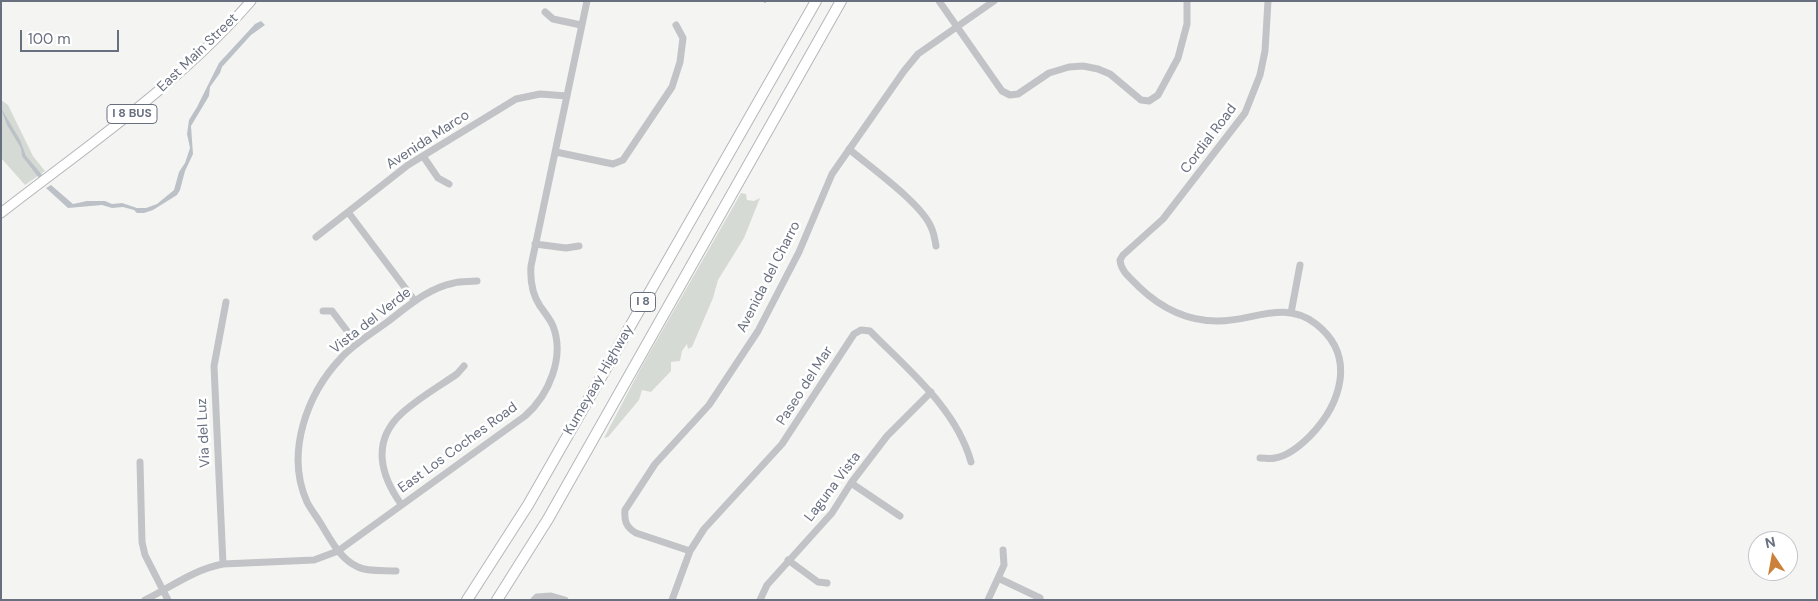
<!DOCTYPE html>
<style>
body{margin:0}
#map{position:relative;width:1818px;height:601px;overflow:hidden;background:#f4f5f2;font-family:"DM Sans",sans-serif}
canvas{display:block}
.frame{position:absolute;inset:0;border:2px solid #686f7f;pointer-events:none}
.north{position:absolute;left:1748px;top:531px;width:50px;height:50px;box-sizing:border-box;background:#fff;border:1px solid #c3c5cc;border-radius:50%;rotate:348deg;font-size:14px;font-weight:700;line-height:20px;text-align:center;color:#686f7f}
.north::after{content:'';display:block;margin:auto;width:18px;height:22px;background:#cc813b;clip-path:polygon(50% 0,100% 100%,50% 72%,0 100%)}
.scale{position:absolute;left:20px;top:30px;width:99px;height:22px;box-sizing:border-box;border:2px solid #686f7f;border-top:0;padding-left:6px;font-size:15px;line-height:18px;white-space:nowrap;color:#686f7f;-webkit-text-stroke:4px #fff;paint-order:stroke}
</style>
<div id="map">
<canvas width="1818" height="601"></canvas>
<div class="frame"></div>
<div class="north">N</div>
<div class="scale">100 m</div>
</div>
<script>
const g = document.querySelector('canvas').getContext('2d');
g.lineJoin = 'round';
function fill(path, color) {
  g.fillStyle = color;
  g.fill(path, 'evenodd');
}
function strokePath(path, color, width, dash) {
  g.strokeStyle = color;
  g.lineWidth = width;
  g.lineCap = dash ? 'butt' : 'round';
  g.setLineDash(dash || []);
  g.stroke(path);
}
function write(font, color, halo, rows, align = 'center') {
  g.font = font + ' "DM Sans",sans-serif';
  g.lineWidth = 5;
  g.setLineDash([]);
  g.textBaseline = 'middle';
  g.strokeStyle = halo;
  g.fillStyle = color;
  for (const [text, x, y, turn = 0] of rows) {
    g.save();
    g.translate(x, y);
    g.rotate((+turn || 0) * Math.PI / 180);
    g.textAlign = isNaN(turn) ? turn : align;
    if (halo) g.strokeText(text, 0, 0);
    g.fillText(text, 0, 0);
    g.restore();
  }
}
const green = new Path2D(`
 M1 100 8 105 33 156 45 171 25 185 1 158Z
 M741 193 746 194 747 200 754 201 760 198 744 238 718 280 713 298 692 347 688 349 687 344 682 351 680 361 671 362V371L651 392 642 390 639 400 608 437 604 438 642 366Z`);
const water = new Path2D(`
 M261 21 265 25 251 35 222 67 220 73 210 87 209 96 191 126 193 154 185 171 180 190 177 195 153 210 144 213H137L134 210 123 207 112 208 102 205 68 208 46 188 51 185 73 204 87 201H105L112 204 122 203 137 208H146L157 204 174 190 179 172 185 163 190 148 187 134 189 120 197 107 219 63 255 24Z
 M1 108 20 140 26 156 43 176 39 178 22 156 21 148 7 125Z`);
const stream = new Path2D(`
 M764 1 765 2`);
const minor = new Path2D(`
 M939 1 1002 91 1010 95 1018 94 1049 73 1069 67 1083 66 1098 69 1110 74 1141 100 1149 101 1158 95 1178 58 1187 24V1
 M545 12 553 19 581 25
 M849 149C870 167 921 203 931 227 934 233 935 240 936 246
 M556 152 613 164 623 160 672 87 680 62 683 38 676 25
 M423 156 438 178 449 184
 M348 212 415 301
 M316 237 408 165 516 99 540 94 567 96
 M535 244 566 248 579 246
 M323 311H332L357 344
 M1291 313 1300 265
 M1260 458C1265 458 1271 459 1275 458 1288 456 1301 445 1310 436 1341 404 1357 356 1316 324 1284 299 1251 322 1217 321 1187 321 1160 307 1139 287 1131 278 1121 272 1120 260L1123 255 1163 219 1245 113 1260 75 1265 51 1268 1
 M140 462 142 542 145 555 168 600
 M851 483 900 516
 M401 504C381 476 371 442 401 414 417 399 438 387 457 374L464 366
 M690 551 636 533C626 527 624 521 625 510L655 464 709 405 758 331 799 252 832 174 904 71 918 54 994 1
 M788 560 818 582 827 583
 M223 564 214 366 226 302
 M396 571C385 570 368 572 358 567 340 559 331 540 321 524 317 517 311 510 307 502 285 453 307 394 341 358 354 344 371 334 386 323 407 307 428 288 454 283 461 281 469 282 477 281
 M998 578 1040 598
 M145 600C171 587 195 569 223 564L314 560 338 551 525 416C549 395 565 357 553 326 550 319 545 313 540 306 532 294 530 281 531 266L587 1
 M534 600 537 597 551 596 565 600
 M672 600 690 551 704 529 782 444 854 334 861 330 870 331C908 370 956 408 971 462
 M760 600 767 585 832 513 851 483 887 436 931 392
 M988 600 1004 565 1003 550`);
const major = new Path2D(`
 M1 213C87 146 179 84 251 1`);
const highway = new Path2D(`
 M467 600 528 505 816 1
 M497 600 548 519 841 1`);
const shields = [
 [132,114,50],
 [643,302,25]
];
const shieldNames = [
 ["I 8 BUS",132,114],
 ["I 8",643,302]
];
const streetNames = [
 ["East Main Street",198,53,-44],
 ["Cordial Road",1209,139,-53],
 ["Avenida Marco",428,140,-33],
 ["Avenida del Charro",769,277,-63],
 ["Vista del Verde",371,321,-38],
 ["Kumeyaay Highway",599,380,-60],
 ["Paseo del Mar",805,386,-57],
 ["Via del Luz",204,433,-93],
 ["East Los Coches Road",458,448,-36],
 ["Laguna Vista",833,487,-53]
];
fill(green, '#d5dbd4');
fill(water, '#bbc1c7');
strokePath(stream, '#bbc1c7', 2);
strokePath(major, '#b3b5b9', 11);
strokePath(highway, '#b4b6ba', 12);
strokePath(minor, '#c2c3c7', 7);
strokePath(major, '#fff', 9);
strokePath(highway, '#fff', 10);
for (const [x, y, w] of shields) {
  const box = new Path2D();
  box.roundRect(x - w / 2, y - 9.5, w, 19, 4);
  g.fillStyle = '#fff';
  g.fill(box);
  strokePath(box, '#686f7f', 1);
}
write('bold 12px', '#686f7f', null, shieldNames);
write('14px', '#686f7f', '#fff', streetNames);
</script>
